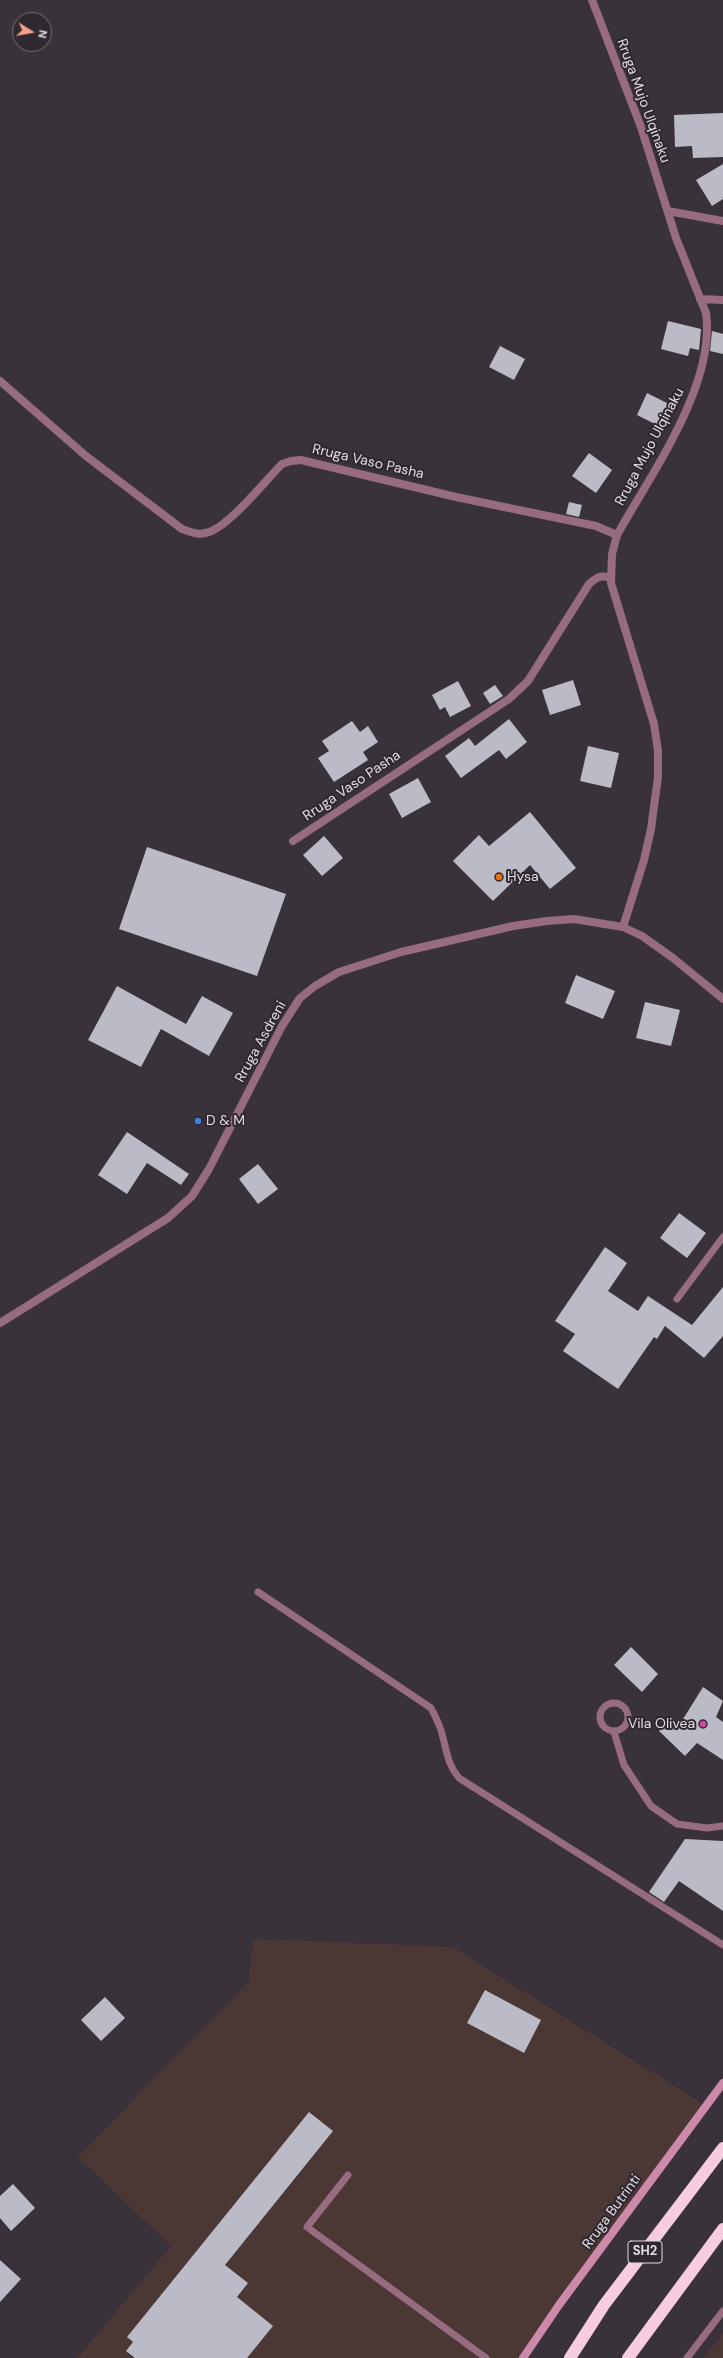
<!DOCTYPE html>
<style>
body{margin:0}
#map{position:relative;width:723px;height:2358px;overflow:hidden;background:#3a323a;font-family:"DM Sans",sans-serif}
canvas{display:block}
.north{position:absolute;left:12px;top:12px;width:40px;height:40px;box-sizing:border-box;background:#302830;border:1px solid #777077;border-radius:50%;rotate:101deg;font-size:11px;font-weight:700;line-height:16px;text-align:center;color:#e2dde2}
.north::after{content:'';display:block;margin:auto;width:14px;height:18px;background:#f49f86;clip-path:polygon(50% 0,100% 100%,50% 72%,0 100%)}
</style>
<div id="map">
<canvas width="723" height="2358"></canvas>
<div class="north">N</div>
</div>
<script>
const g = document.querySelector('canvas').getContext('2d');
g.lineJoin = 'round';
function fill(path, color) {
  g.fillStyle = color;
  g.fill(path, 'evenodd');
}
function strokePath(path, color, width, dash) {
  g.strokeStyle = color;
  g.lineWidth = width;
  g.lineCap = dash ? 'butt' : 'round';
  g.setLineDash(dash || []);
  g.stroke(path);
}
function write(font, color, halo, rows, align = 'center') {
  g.font = font + ' "DM Sans",sans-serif';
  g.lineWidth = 4;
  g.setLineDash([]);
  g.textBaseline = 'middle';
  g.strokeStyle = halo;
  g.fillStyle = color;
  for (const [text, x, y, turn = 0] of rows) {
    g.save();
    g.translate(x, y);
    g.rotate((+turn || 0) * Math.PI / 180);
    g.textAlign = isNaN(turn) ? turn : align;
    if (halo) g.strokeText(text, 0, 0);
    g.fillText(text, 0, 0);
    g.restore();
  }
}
const commercial = new Path2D(`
 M253 1939 453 1947 706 2106 523 2358H77L171 2246 78 2157 249 1981Z
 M723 2333V2358H704L705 2356Z`);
const building = new Path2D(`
 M723 113V157L693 158 692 146 675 147 674 115Z
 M723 164V199L712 206 696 180Z
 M668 321 701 329 699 350 690 348 688 356 661 349Z
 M712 331 723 334V354L710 351Z
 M500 346 525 359 514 380 489 367Z
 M647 393 671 405 661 427 637 415Z
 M589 453 612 470 596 493 572 476Z
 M569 502 582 505 579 517 566 514Z
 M573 680 581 705 550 715 542 690Z
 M458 681 471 706 450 717 445 707 440 710 432 695Z
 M495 685 503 696 490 704 483 693Z
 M509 719 527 742 506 759 499 750 461 778 445 756 469 738 475 746Z
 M352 721 360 732 368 726 378 742 363 752 368 760 334 782 318 758 329 751 322 741Z
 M588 746 619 753 611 788 580 781Z
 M418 778 431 802 402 818 389 794Z
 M530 812 576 868 550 889 530 865 493 901 453 861 479 835 489 846Z
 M324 836 343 858 322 876 303 855Z
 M147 847 286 894 257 976 119 929Z
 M576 975 615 991 603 1019 565 1003Z
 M117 986 186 1024 202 996 233 1013 209 1056 161 1029 141 1067 88 1040Z
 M645 1002 680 1010 671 1046 636 1038Z
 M127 1132 189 1174 181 1185 147 1163 127 1194 98 1175Z
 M258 1164 278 1189 258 1204 239 1179Z
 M679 1213 706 1233 687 1258 660 1238Z
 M605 1247 627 1263 608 1291 638 1311 648 1296 692 1325 723 1287V1336L704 1358 665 1326 657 1339 654 1337 618 1389 563 1351 575 1334 555 1321Z
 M631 1647 658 1674 642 1692 614 1665Z
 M703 1687 723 1701 716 1717 723 1722V1760L697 1743 685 1756 659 1731 672 1717 680 1724Z
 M685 1839 723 1841V1911L679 1881 664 1902 649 1892Z
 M485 1990 541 2020 524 2053 467 2023Z
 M105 1997 125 2018 101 2041 81 2020Z
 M309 2112 333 2131 225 2265 248 2283 237 2297 273 2326 247 2358H135L126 2351 133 2342 127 2337Z
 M13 2184 35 2208 11 2231 0 2218V2196Z
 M0 2260 21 2279 0 2302Z`);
const service = new Path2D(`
 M677 1299 723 1237
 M258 1592 431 1708C435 1716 440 1725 442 1734 447 1751 447 1764 459 1778L723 1945
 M600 1717a14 14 0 1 1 28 0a14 14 0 1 1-28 0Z
 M614 1732 624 1765 651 1806 677 1824 707 1828 723 1826
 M348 2175 307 2227 486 2358
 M687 2358 723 2311`);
const minor = new Path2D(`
 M592 0 641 127 676 238 706 313C716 385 651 474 617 535L612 554 611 583 654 724 658 751V777L651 829 644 860 623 927
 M668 211 723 221
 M700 299 723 300
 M0 381 86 456 182 529C191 532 199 536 209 532 230 525 265 481 282 464L291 461 301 460 456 497 596 526 617 535
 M293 841 509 699 528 681 589 584C596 578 601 574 610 578`);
const tertiary = new Path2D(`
 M0 1323 168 1218 192 1196 209 1169 282 1026 300 998 315 986 339 972 401 952 440 943 513 926 547 921 574 919 623 927 642 936 673 958 723 999`);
const secondary = new Path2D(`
 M523 2358 559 2305 723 2083`);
const motorway = new Path2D(`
 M570 2358 604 2305 723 2148
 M628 2358 723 2229`);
const markers = [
 [499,877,4,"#e8710a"],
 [198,1121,4,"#3f7fe0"],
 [703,1724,4,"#d1479c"]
];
const shields = [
 [645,2252,34]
];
const shieldNames = [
 ["SH2",645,2252]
];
const streetNames = [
 ["Rruga Mujo Ulqinaku",643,101,70],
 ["Rruga Mujo Ulqinaku",650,447,-62],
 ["Rruga Vaso Pasha",368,462,13],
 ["Rruga Vaso Pasha",352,786,-34],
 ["Rruga Asdreni",261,1042,-61],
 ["Rruga Butrinti",612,2212,-54]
];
const poiNames = [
 ["Hysa",507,877],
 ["D & M",206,1121],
 ["Vila Olivea",695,1724,"right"]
];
fill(commercial, '#4b3734');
fill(building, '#bbbac7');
strokePath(service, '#976b80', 7);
strokePath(minor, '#976b80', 8);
strokePath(tertiary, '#976b80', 8);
strokePath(secondary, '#cd89aa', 8);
strokePath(motorway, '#f7ccdf', 12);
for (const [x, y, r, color] of markers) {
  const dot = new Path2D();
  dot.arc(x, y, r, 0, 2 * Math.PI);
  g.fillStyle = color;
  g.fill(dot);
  strokePath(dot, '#302830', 1.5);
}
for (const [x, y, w] of shields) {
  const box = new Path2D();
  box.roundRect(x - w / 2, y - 11, w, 22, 3);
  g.fillStyle = '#302830';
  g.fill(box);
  strokePath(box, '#e2dde2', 1);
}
write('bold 13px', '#e2dde2', null, shieldNames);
write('14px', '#e2dde2', '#302830', streetNames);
write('14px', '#e2dde2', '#302830', poiNames, 'left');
</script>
